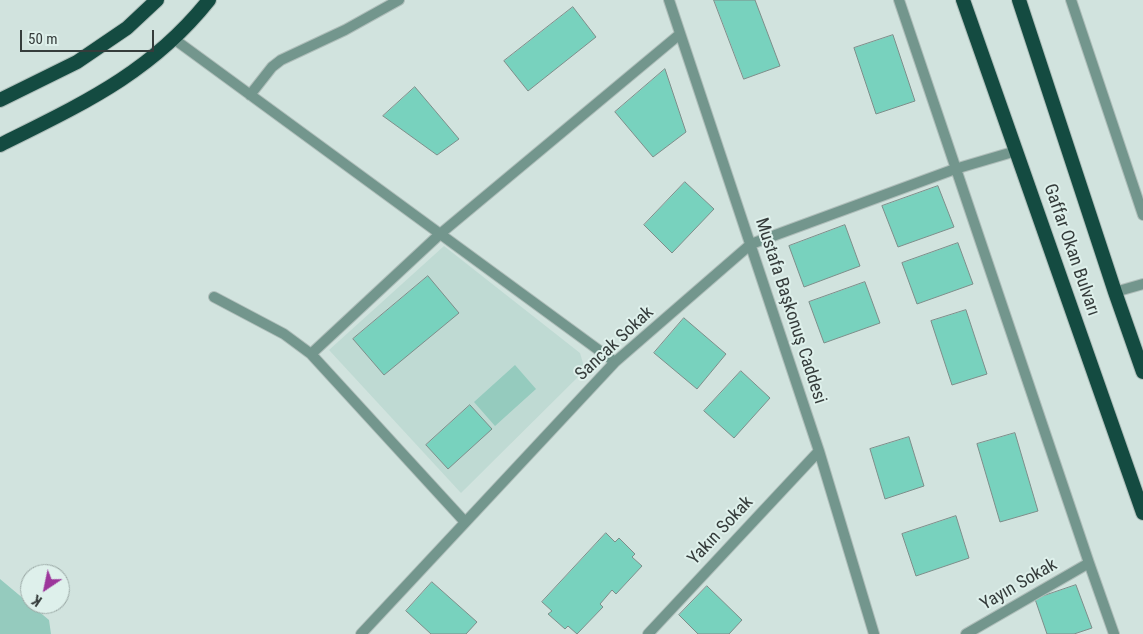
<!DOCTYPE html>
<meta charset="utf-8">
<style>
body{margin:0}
#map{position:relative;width:1143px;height:634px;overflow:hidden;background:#d1e3de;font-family:"Roboto Condensed",sans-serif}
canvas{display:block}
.north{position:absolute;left:20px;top:564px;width:50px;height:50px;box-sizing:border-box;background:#def0eb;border:1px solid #9aa8a5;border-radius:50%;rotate:214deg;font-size:14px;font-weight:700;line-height:20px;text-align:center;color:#353c3b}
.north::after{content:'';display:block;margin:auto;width:18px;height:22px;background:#9c369b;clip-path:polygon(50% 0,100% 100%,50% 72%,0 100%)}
.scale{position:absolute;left:20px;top:30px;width:134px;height:22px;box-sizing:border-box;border:2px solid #353c3b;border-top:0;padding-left:6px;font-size:15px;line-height:18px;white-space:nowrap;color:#353c3b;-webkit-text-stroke:4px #def0eb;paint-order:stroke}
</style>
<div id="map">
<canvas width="1143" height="634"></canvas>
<div class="north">K</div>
<div class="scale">50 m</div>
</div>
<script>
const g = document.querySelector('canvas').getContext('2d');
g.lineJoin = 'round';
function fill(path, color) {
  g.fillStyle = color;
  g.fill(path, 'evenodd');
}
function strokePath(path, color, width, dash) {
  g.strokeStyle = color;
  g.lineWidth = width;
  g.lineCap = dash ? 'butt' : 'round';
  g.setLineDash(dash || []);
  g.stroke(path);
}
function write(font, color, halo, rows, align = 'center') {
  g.font = font + ' "Roboto Condensed",sans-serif';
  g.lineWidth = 4;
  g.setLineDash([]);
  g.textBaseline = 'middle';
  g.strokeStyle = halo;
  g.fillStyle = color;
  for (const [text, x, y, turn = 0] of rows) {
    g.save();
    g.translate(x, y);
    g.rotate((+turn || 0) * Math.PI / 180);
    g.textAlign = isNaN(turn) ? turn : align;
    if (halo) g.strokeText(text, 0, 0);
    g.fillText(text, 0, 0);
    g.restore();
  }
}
const built = new Path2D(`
 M444 246 580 353 585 370 461 493 329 350Z`);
const green = new Path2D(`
 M515 365 536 389 495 426 474 402Z
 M0 579 49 620 51 634H0Z`);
const building = new Path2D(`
 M714 0H755L780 66 744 79Z
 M573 7 596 37 528 91 504 61Z
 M893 35 915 101 876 114 854 48Z
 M665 69 686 132 653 157 615 112Z
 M415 87 459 139 437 155 383 116Z
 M685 182 714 209 672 253 644 225Z
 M938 186 954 227 898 247 882 206Z
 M845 225 860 266 804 287 789 246Z
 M958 243 973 284 917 304 902 263Z
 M428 276 459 313 384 375 353 339Z
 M865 282 880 323 824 343 809 302Z
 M966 310 987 374 952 385 931 321Z
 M684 318 726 354 697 389 654 353Z
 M741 371 770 398 734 438 704 411Z
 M470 405 492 429 448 469 426 445Z
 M1015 433 1038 511 1000 522 977 444Z
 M909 437 924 486 885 499 870 449Z
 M956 516 969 558 916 576 902 534Z
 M606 533 615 542 619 538 635 554 632 557 642 566 616 594 612 590 600 604 603 607 577 634 568 626 565 629 548 614 552 611 542 602Z
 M432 582 477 622 466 634H431L406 611Z
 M1076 585 1092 628 1074 634H1047L1035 599Z
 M707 586 742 620 729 634H698L679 615Z`);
const minor = new Path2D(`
 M669 0 819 451 874 634
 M899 0 1089 563 1114 634
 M1071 0 1143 215
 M174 39 615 362
 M250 95 272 67 281 60 345 30 399 0
 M1115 292 1143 284
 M214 297 284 334 311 354 465 522
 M311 354 440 234 680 34
 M361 634 615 362 751 244 955 169 1016 151
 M648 634 819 451
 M966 634 1089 563`);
const trunk = new Path2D(`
 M963 0 1143 513
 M1019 0 1115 292 1143 372
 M0 100 77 62 127 28 157 0
 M0 145C82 104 151 73 209 0`);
const streetNames = [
 ["Gaffar Okan Bulvarı",1071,250,71],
 ["Mustafa Başkonuş Caddesi",790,311,72],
 ["Sancak Sokak",615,344,-43],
 ["Yakın Sokak",721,531,-47],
 ["Yayın Sokak",1019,585,-30]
];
fill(built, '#bfdad3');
fill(green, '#95cbbe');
fill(building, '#78d2be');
strokePath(building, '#7d8e8a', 1);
strokePath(minor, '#afbeba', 12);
strokePath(trunk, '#afbeba', 16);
strokePath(minor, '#73968d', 10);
strokePath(trunk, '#144b41', 14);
write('18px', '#353c3b', '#def0eb', streetNames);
</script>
